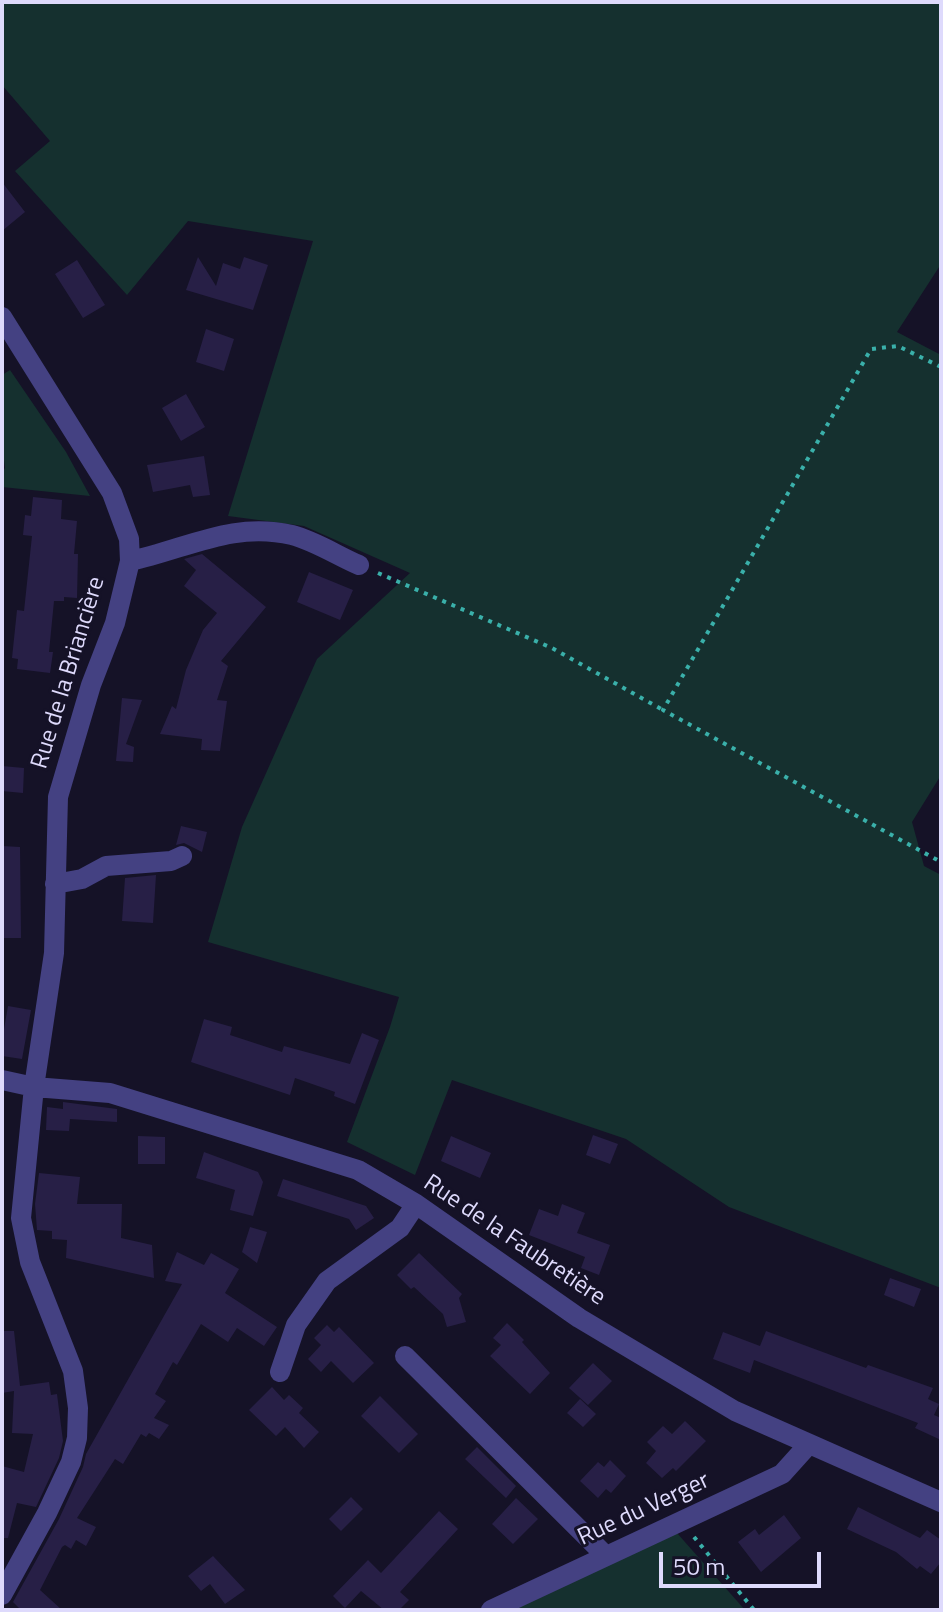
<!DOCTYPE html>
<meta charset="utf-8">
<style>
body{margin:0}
#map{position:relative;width:943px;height:1612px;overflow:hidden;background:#151227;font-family:"Titillium Web",sans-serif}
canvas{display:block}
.frame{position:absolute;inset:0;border:4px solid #dedafc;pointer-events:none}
.scale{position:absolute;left:659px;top:1552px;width:162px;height:36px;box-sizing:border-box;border:4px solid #dedafc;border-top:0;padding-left:10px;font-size:24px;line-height:28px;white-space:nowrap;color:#dedafc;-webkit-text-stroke:6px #151227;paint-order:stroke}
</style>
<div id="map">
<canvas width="943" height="1612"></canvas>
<div class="frame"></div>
<div class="scale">50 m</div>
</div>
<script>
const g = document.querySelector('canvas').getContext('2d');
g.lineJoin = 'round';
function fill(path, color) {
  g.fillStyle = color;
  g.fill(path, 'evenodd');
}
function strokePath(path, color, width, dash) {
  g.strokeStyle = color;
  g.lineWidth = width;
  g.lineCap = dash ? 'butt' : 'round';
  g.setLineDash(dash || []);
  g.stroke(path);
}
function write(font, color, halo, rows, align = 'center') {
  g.font = font + ' "Titillium Web",sans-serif';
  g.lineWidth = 6;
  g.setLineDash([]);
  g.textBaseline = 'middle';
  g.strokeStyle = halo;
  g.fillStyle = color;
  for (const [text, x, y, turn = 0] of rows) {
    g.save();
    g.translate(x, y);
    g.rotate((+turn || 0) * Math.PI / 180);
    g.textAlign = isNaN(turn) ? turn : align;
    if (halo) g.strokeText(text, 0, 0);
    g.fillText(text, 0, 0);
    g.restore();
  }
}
const green = new Path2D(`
 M2 2H941V264L897 332 941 355V775L912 822 924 866 941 875V1288L729 1207 626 1139 452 1080 415 1175 347 1142 390 1027 399 997 208 942 242 827 317 659 410 573 304 526 228 516 313 241 188 221 127 295 15 171 50 141 2 85Z
 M10 370 66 452 90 496 2 487V472L5 468 2 446V375Z
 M677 1533 745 1610H512Z`);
const building = new Path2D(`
 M2 182 25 212 2 231Z
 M198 257 216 286 223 263 240 269 244 257 268 265 253 310 186 290Z
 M77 260 105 305 83 318 55 274Z
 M206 329 234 339 224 371 196 362Z
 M186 394 205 427 181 441 162 408Z
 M204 456 210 495 193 497 190 485 153 492 147 465Z
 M33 497 62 500 61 519 77 521 74 554H78L77 598 64 597V601H54L49 652H53L50 673 17 669 18 659 12 658 17 610 24 611 32 536 23 535 25 515 31 516Z
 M202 554 266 607 221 661 228 666 217 700 227 701 220 751 201 750 202 739 160 734 172 706 176 709 186 670 203 630 217 613 184 586 196 570 184 559Z
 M309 572 353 590 340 620 297 602Z
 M122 698 142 700 126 744 134 747 133 762 116 761Z
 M2 766 24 768 23 793 2 791Z
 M181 826 207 832 202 852 184 843 176 845Z
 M2 846 20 847 21 938H2Z
 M156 875 153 923 122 921 125 878Z
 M8 1006 31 1010 22 1059 2 1056V1028L4 1029Z
 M204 1019 232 1027 230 1035 282 1052 284 1046 350 1064 362 1033 379 1040 355 1104 334 1096 335 1092 295 1078 290 1095 191 1062Z
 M63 1102 117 1109V1122L70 1119 69 1131 46 1130 47 1107 63 1109Z
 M593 1135 618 1144 610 1164 586 1155Z
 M138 1136 165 1137V1164H138Z
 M451 1136 491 1153 480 1178 441 1161Z
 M204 1152 258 1172 263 1182 253 1216 230 1210 235 1190 196 1178Z
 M39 1173 80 1177 77 1204H122L121 1238 152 1245 154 1278 66 1258 67 1240 52 1239V1231L37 1230 35 1204Z
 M283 1179 366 1206 374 1218 356 1230 349 1219 277 1196Z
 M562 1204 585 1213 577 1233 610 1245 599 1275 581 1268 585 1257 529 1235 539 1209 558 1216Z
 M250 1227 267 1232 257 1263 242 1252Z
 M177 1252 204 1265 211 1253 239 1269 225 1293 277 1327 264 1346 237 1328 228 1342 201 1324 177 1365 173 1362 155 1394 166 1401 154 1418 169 1425 159 1439 149 1433 146 1437 141 1434 123 1464 115 1459 77 1518 96 1527 86 1546 76 1540 71 1549 65 1545 62 1547 40 1590 62 1610H21L13 1602 59 1519 83 1467 86 1454 182 1284 165 1281Z
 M419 1253 462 1294 459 1298 466 1322 447 1327 443 1314 414 1287 411 1289 397 1275Z
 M890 1278 921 1289 914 1307 884 1295Z
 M507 1323 524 1340 522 1342 550 1373 530 1394 490 1356 501 1345 493 1338Z
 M327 1325 334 1332 339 1327 374 1363 353 1383 331 1361 321 1372 308 1359 321 1345 314 1338Z
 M2 1331H14L20 1386 49 1382 51 1395 57 1394 63 1441 59 1458 36 1507 17 1503 8 1538H2V1466L24 1472 33 1434 12 1433 14 1391 2 1393Z
 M766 1331 866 1368 868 1365 933 1388 928 1399 939 1404 934 1415 941 1418V1440L915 1428 918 1423 754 1360 750 1373 713 1359 723 1332 760 1346Z
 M593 1363 612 1381 588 1405 569 1388Z
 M272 1387 284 1400 289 1395 303 1408 299 1413 319 1432 304 1448 285 1427 276 1436 249 1410Z
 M380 1396 418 1434 399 1453 361 1416Z
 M580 1399 596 1414 583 1427 567 1413Z
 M685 1421 706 1441 676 1471 673 1468 662 1478 646 1463 656 1451 647 1442 663 1426 672 1434Z
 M477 1447 516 1486 506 1498 465 1459Z
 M610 1460 626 1476 611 1493 606 1489 598 1498 580 1481 598 1462 604 1467Z
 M351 1497 363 1509 341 1531 329 1519Z
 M516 1498 538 1519 513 1544 492 1524Z
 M858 1507 920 1538 927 1530 941 1540V1562L931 1574 920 1566 917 1569 896 1552 847 1529Z
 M439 1511 458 1529 400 1592 409 1600 399 1610H384L361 1591 345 1608 333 1596 368 1560 381 1573Z
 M784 1515 801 1538 761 1572 738 1542 755 1529 759 1535Z
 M213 1556 245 1590 225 1604 210 1584 201 1591 188 1576Z`);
const path = new Path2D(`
 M941 367 898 346 871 349 663 710 941 862
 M378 573 552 648 663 710
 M694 1537 754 1610`);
const street = new Path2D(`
 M2 317 112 493 129 539 130 561 115 623 91 685 58 797 54 953 34 1087 21 1218 30 1262 73 1371 78 1408 77 1438 71 1462 47 1513 2 1595
 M130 561C187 549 232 521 292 535 315 541 338 556 359 565
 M55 884 82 879 106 866 171 861 182 856
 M2 1080 34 1087 110 1093 358 1170 416 1204 579 1318 735 1411 941 1502
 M405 1356 606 1556
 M280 1372 296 1325 327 1281 400 1228 416 1204
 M491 1610 782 1474 809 1444`);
const streetNames = [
 ["Rue de la Briancière",69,673,-73],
 ["Rue de la Faubretière",514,1241,34],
 ["Rue du Verger",644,1510,-25]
];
fill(green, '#15302f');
fill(building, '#271f46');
strokePath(path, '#3ab0aa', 4, [4, 6]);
strokePath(street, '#444182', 20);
write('24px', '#dedafc', '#151227', streetNames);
</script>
